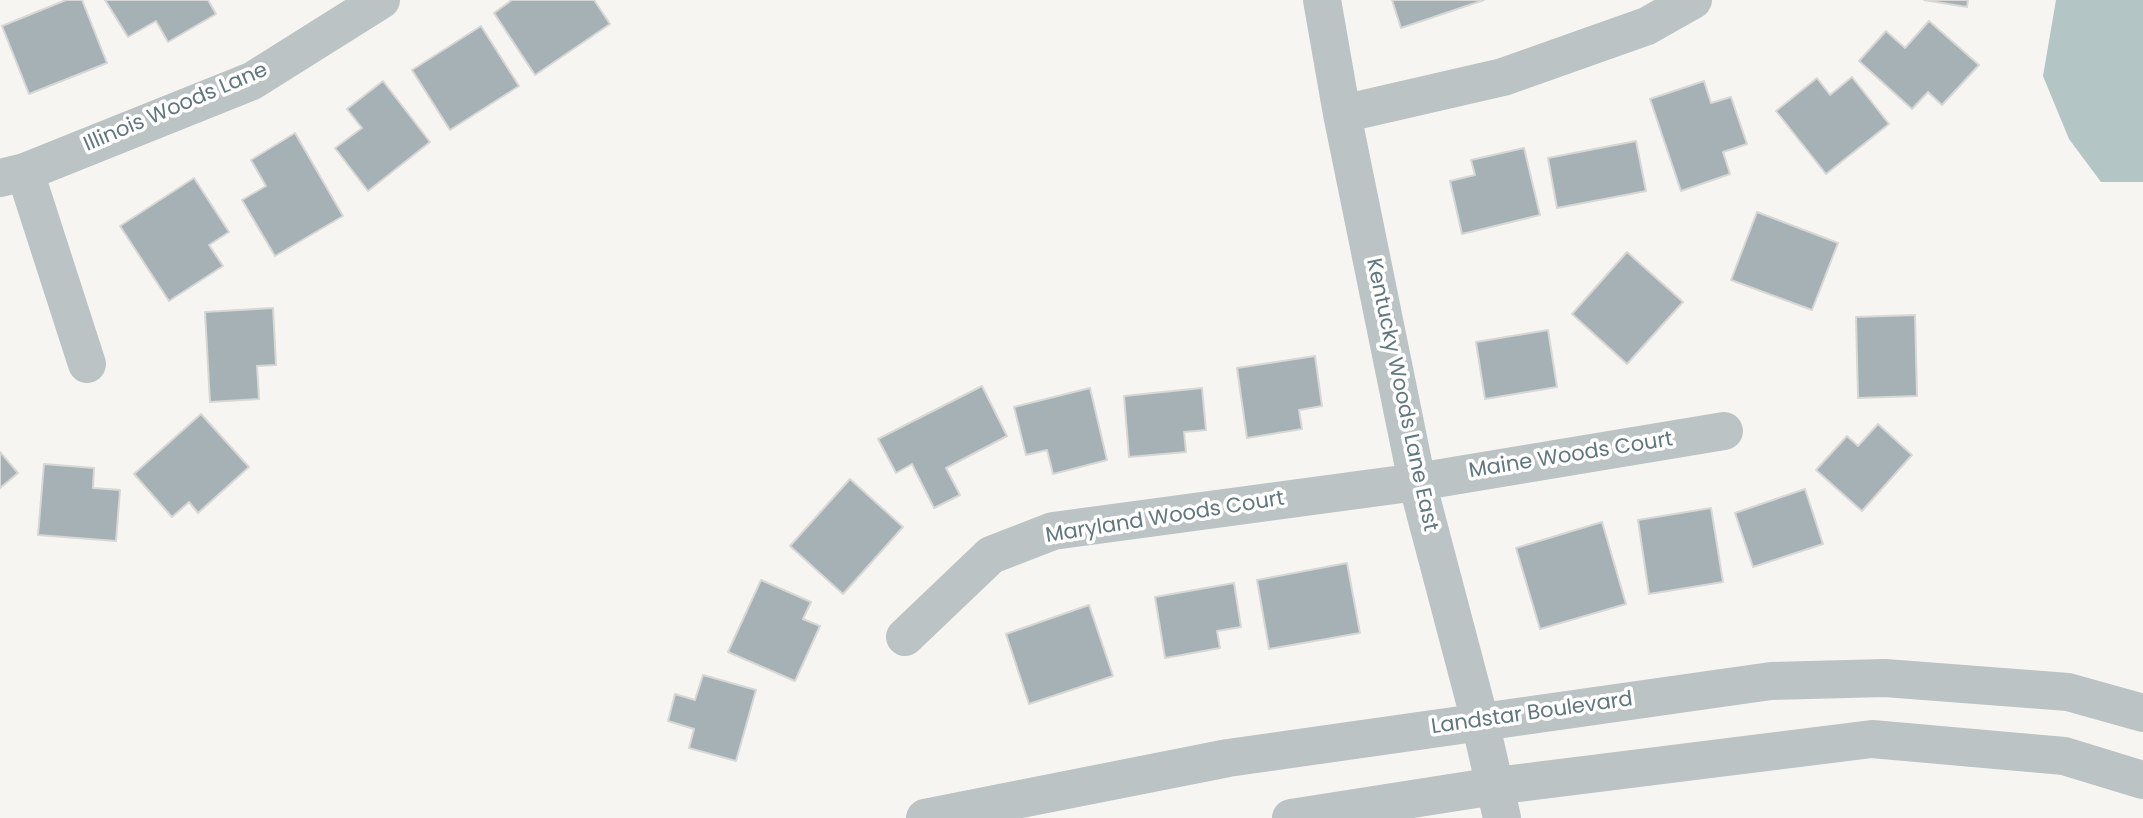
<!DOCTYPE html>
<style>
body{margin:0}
canvas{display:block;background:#f6f5f2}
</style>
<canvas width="2143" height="818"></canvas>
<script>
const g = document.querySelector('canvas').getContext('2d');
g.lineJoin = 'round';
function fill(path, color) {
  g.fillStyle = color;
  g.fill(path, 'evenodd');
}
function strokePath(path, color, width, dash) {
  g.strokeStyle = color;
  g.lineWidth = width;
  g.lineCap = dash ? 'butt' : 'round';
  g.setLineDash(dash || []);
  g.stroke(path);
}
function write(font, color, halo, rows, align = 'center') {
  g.font = font + ' Poppins,sans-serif';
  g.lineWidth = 7;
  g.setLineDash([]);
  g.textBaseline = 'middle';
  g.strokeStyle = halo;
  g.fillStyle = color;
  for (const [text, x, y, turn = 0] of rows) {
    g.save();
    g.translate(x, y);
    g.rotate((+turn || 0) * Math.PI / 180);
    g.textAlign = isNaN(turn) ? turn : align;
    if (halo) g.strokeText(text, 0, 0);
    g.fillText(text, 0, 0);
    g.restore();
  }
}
const water = new Path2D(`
 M2056 0H2143V182H2101L2069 139 2043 76Z`);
const building = new Path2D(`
 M66 0H82L107 63 29 94 2 26Z
 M105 0H208L216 14 168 42 156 21 128 37Z
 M512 0H594L610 24 535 75 494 13Z
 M1392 0H1484L1401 28Z
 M1924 0H1968L1967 7Z
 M1929 21 1979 65 1942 105 1928 92 1912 109 1859 61 1886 31 1905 48Z
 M481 26 519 86 450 130 412 70Z
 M1852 77 1889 124 1826 174 1776 111 1817 78 1830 95Z
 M383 81 430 142 368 191 335 148 362 128 347 109Z
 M1704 81 1711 103 1731 97 1747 144 1723 152 1730 174 1681 191 1650 99Z
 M295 133 343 216 275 256 242 200 266 186 251 160Z
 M1636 141 1646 191 1557 208 1548 158Z
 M1524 148 1540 215 1462 234 1450 181 1475 175 1471 160Z
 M194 178 229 232 209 245 223 266 169 301 120 226Z
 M1757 212 1838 243 1812 310 1731 280Z
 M1627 252 1683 302 1627 364 1572 314Z
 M273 308 276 365 257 366 259 399 210 402 205 312Z
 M1915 315 1917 396 1858 398 1856 317Z
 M1548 330 1557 387 1485 399 1476 342Z
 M1315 356 1322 406 1299 410 1302 429 1247 438 1237 368Z
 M982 386 1007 436 946 468 960 495 934 508 912 464 896 473 878 439Z
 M1090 388 1107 460 1053 474 1047 450 1026 455 1014 407Z
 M1202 388 1206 430 1184 432 1186 452 1129 457 1124 396Z
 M201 414 249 467 198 513 189 502 172 517 134 474Z
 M1878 424 1912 455 1862 511 1816 470 1847 436 1858 446Z
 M0 452 18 473 0 488Z
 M44 464 94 468 93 488 120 490 116 541 38 535Z
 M850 479 903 527 843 594 790 546Z
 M1805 489 1823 544 1753 567 1735 513Z
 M1711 508 1723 582 1649 594 1638 520Z
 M1602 522 1626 604 1540 629 1516 548Z
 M1347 563 1360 633 1269 649 1257 580Z
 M761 580 811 602 803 619 820 626 795 681 728 652Z
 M1234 583 1241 627 1217 631 1220 648 1165 658 1155 597Z
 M1089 605 1113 676 1029 704 1006 634Z
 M703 675 756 690 736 761 689 748 694 729 668 721 675 694 695 700Z`);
const minor = new Path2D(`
 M1322 0 1342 114 1417 482 1480 721 1502 818
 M1342 114 1503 77 1647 26 1693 0
 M25 172 87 364
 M0 178 25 172 252 81 381 0
 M905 637 991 555 1053 531 1417 482 1724 431
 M925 818 1228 758 1771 681 1885 678 2068 692 2143 713
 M1291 818 1495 786 1872 739 2064 756 2143 780`);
const streetNames = [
 ["Illinois Woods Lane",176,108,-23],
 ["Kentucky Woods Lane East",1401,395,78],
 ["Maine Woods Court",1571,456,-9],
 ["Maryland Woods Court",1165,518,-9],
 ["Landstar Boulevard",1532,714,-8]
];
fill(water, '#b4c5c6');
fill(building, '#a5b1b4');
strokePath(building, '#d7d7d5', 2);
strokePath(minor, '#bcc3c5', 38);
write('21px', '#61777d', '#fff', streetNames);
</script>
